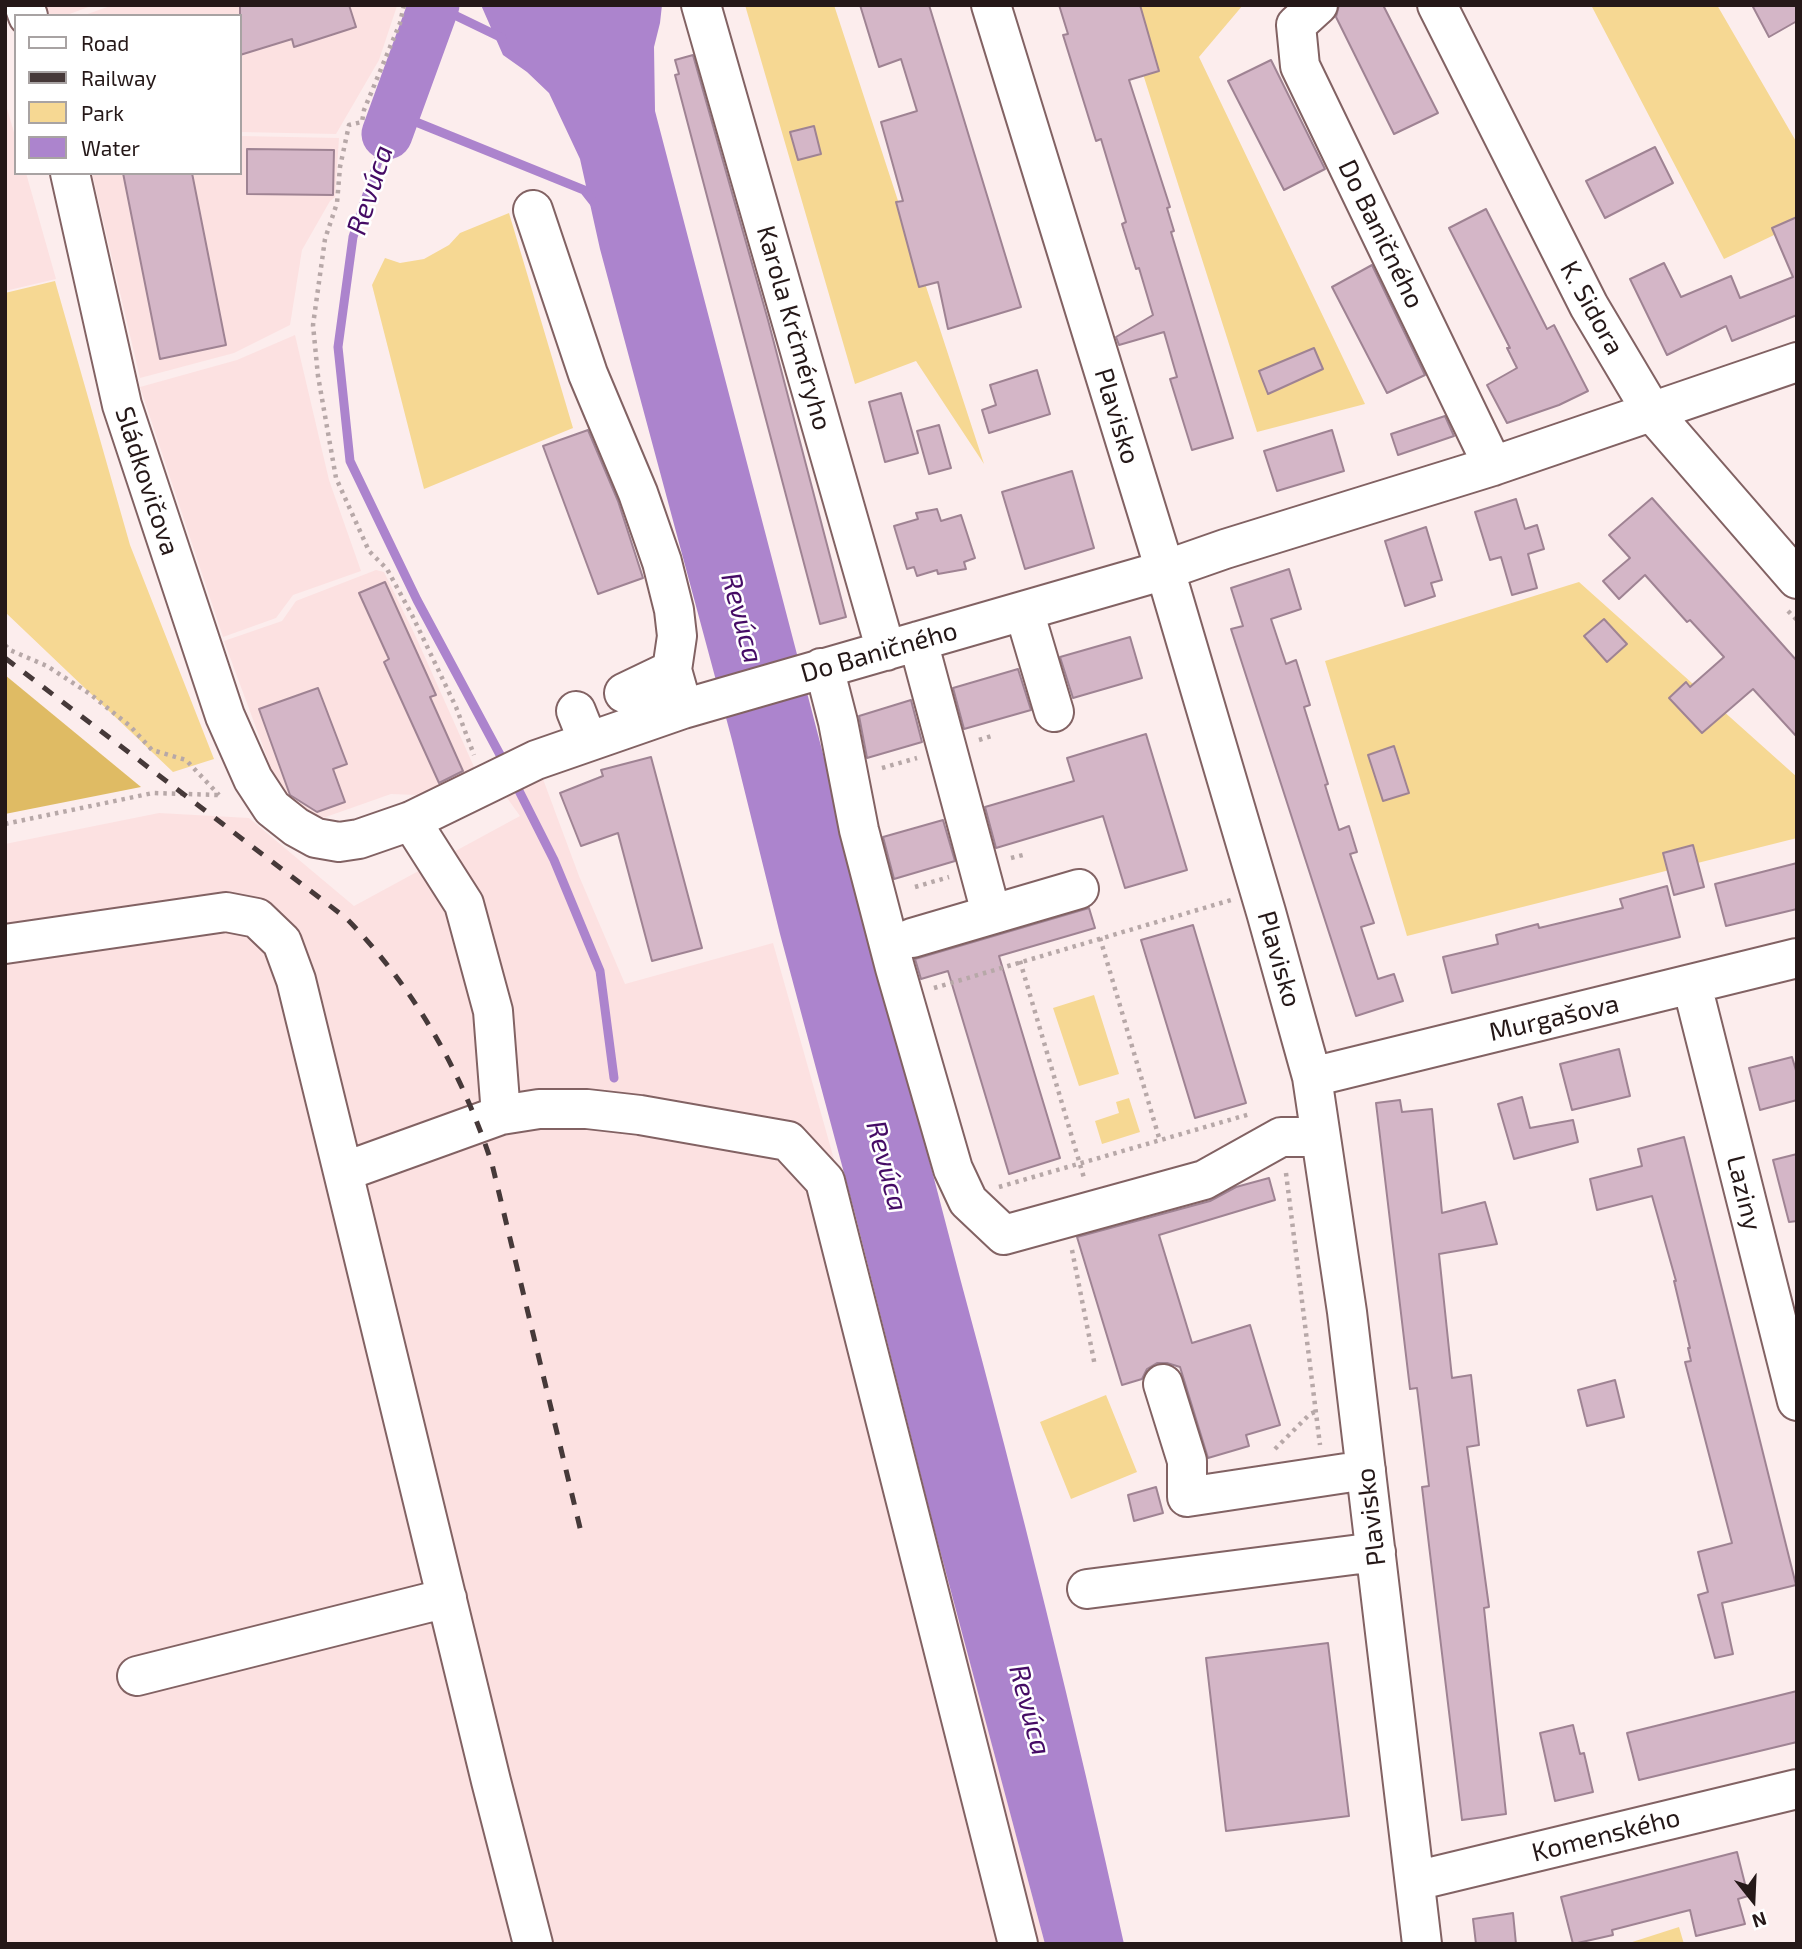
<!DOCTYPE html>
<meta charset="utf-8">
<style>
body{margin:0}
#map{position:relative;width:1802px;height:1949px;overflow:hidden;background:#fceded;font-family:"Exo 2",sans-serif}
canvas{display:block}
.frame{position:absolute;inset:0;border:7px solid #251818;pointer-events:none}
.legend{position:absolute;left:14px;top:14px;width:228px;height:161px;box-sizing:border-box;background:#fff;border:2px solid #a8a3a3;margin:0;padding:9px 12px;list-style:none;font-size:21px;color:#251818}
.legend li{display:flex;align-items:center;gap:14px;height:35px}
.legend b{width:35px;border:2px solid #a8a3a3}
.north{position:absolute;left:1718px;top:1865px;width:70px;height:70px;-webkit-text-stroke:5px #fff;paint-order:stroke;rotate:162deg;font-size:19px;font-weight:700;line-height:28px;text-align:center;color:#251818}
.north::after{content:'';display:block;margin:auto;width:24px;height:32px;background:#251818;clip-path:polygon(50% 0,100% 100%,50% 72%,0 100%)}
</style>
<div id="map">
<canvas width="1802" height="1949"></canvas>
<div class="frame"></div>
<ul class="legend">
<li><b style="height:9px;background:#fff"></b>Road</li>
<li><b style="height:9px;background:#463939"></b>Railway</li>
<li><b style="height:19px;background:#f6d893"></b>Park</li>
<li><b style="height:19px;background:#ac84cd"></b>Water</li>
</ul>
<div class="north">N</div>
</div>
<script>
const g = document.querySelector('canvas').getContext('2d');
g.lineJoin = 'round';
function fill(path, color) {
  g.fillStyle = color;
  g.fill(path, 'evenodd');
}
function strokePath(path, color, width, dash) {
  g.strokeStyle = color;
  g.lineWidth = width;
  g.lineCap = dash ? 'butt' : 'round';
  g.setLineDash(dash || []);
  g.stroke(path);
}
function write(font, color, halo, rows, align = 'center') {
  g.font = font + ' "Exo 2",sans-serif';
  g.lineWidth = 5;
  g.setLineDash([]);
  g.textBaseline = 'middle';
  g.strokeStyle = halo;
  g.fillStyle = color;
  for (const [text, x, y, turn = 0] of rows) {
    g.save();
    g.translate(x, y);
    g.rotate((+turn || 0) * Math.PI / 180);
    g.textAlign = isNaN(turn) ? turn : align;
    if (halo) g.strokeText(text, 0, 0);
    g.fillText(text, 0, 0);
    g.restore();
  }
}
const built = new Path2D(`
 M44 5H94L64 16H48Z
 M113 5H397V6L379 60 336 134 240 132V16H82Z
 M5 102 16 139V173H26L56 279 5 291Z
 M240 136 339 138 335 197 330 201 302 250 290 325 234 353 140 378 92 173H240Z
 M295 335 329 480 361 571 293 595 276 618 223 637 140 387 237 360Z
 M376 570 384 572 415 635 479 778 444 796 391 794 320 819 282 798 224 641 282 621 296 601Z
 M543 779 579 876 625 984 773 943 881 1326 1045 1944H5V844L159 813 249 818 354 906 520 816 505 795Z`);
const green = new Path2D(`
 M745 5H834L984 464 916 361 855 384Z
 M1121 5H1243L1199 57 1365 404 1257 432Z
 M1591 5H1717L1797 143V224L1724 259Z
 M509 213 573 428 424 489 372 285 385 258 400 263 424 259 449 245 460 233Z
 M55 281 130 545 214 759 173 772 5 612V293Z
 M1579 582 1797 777V838L1407 936 1325 661Z
 M1094 995 1119 1074 1079 1086 1053 1008Z
 M1129 1098 1140 1132 1102 1144 1095 1121 1119 1113 1116 1102Z
 M1106 1395 1137 1472 1071 1499 1040 1422Z
 M1679 1927 1684 1944H1626Z`);
const forest = new Path2D(`
 M5 675 141 787 5 814Z`);
const water = new Path2D(`
 M414 5H455L429 75H423L408 109 411 120 402 133 373 122Z
 M481 5H662L660 23 654 47 655 111 960 1278C1020 1499 1075 1721 1124 1944H1045L933 1524 855 1214 780 934 732 740 600 249 580 159 549 93 527 72 503 55Z`);
const stream = new Path2D(`
 M442 9 502 38
 M411 120 584 190 595 204
 M387 134 353 237 338 347 350 461 417 600 505 764
 M513 779 554 860 600 971 614 1078`);
const river = new Path2D(`
 M387 134 434 5`);
const building = new Path2D(`
 M240 5H349L356 27 294 47 292 39 240 55Z
 M860 5H929L1021 307 948 329 938 282 919 287 896 202 903 201 881 122 917 111 901 59 879 67Z
 M1059 5H1140L1159 71 1129 80 1170 207 1167 208 1174 231 1171 232 1233 438 1192 450 1170 379 1177 377 1164 332 1119 345 1116 337 1153 315 1139 268 1136 269 1122 224 1126 222 1101 139 1096 141 1063 35 1068 34Z
 M1339 5H1383L1438 113 1394 134 1336 17Z
 M1752 5H1797V21L1769 37Z
 M693 55 768 320 846 617 820 624 675 75 679 74 675 60Z
 M1271 60 1325 169 1284 190 1228 81Z
 M814 126 821 154 798 160 790 132Z
 M1655 147 1673 183 1605 218 1586 181Z
 M247 149 334 150 333 195 247 194Z
 M123 173H192L226 345 160 359Z
 M1486 209 1547 329 1554 325 1588 391 1559 405 1507 423 1487 385 1517 368 1507 348H1510L1449 228Z
 M1797 217V315L1732 341 1726 326 1667 355 1630 279 1664 263 1681 297 1731 276 1740 298 1793 277 1772 228Z
 M1372 265 1425 375 1387 393 1332 287Z
 M1314 348 1323 369 1268 394 1259 371Z
 M1037 370 1050 414 989 433 982 410 996 405 990 385Z
 M901 393 918 453 885 462 869 402Z
 M1445 416 1454 436 1398 455 1391 434Z
 M939 425 951 468 929 474 917 431Z
 M588 430 618 501 643 578 598 594 543 446Z
 M1332 430 1344 471 1277 491 1264 451Z
 M1072 471 1094 548 1025 569 1002 492Z
 M1652 498 1797 661V737L1753 689 1702 733 1669 698 1686 682 1690 687 1724 657 1690 620 1687 622 1645 575 1619 599 1603 581 1630 558 1609 535Z
 M1516 499 1525 529 1537 525 1544 549 1528 554 1537 588 1512 595 1501 557 1490 560 1475 512Z
 M937 509 941 521 961 515 975 558 964 562 966 569 938 574 937 570 917 576 914 567 907 569 894 526 918 519 916 513Z
 M1426 527 1442 580 1431 583 1435 596 1405 606 1385 541Z
 M1289 569 1301 609 1271 619 1286 664 1296 660 1310 705 1304 707 1328 784 1325 785 1339 830 1349 826 1357 852 1350 854 1374 923 1361 927 1378 979 1394 974 1403 1001 1356 1016 1231 629 1243 626 1231 588Z
 M385 582 436 695 430 697 463 771 439 783 384 662 389 659 359 593Z
 M1604 619 1627 644 1607 662 1584 636Z
 M1130 637 1142 678 1073 698 1060 657Z
 M1018 669 1031 710 964 729 953 688Z
 M318 688 347 764 333 769 345 802 317 812 290 795 259 709Z
 M911 700 922 742 867 758 859 716Z
 M1146 734 1187 870 1125 888 1103 816 996 848 985 807 1074 781 1067 758Z
 M1394 746 1409 793 1383 801 1368 755Z
 M651 757 702 948 652 961 618 833 581 846 560 793 603 776 601 770Z
 M943 820 955 861 894 879 883 837Z
 M1693 845 1704 887 1674 895 1663 853Z
 M1797 863V909L1726 926 1715 884Z
 M1667 886 1680 937 1452 993 1443 957 1498 944 1496 935 1538 924 1539 928 1623 908 1620 899Z
 M1089 908 1095 928 999 956 1060 1158 1009 1174 948 971 921 979 915 959Z
 M1193 925 1246 1103 1195 1118 1141 940Z
 M1619 1049 1630 1096 1572 1110 1560 1064Z
 M1792 1057 1797 1074V1100L1760 1110 1749 1068Z
 M1522 1097 1530 1128 1573 1120 1578 1142 1514 1159 1498 1104Z
 M1400 1100 1402 1112 1432 1109 1442 1213 1485 1202 1497 1244 1439 1254 1452 1378 1471 1375 1479 1445 1467 1447 1489 1607 1484 1608 1506 1814 1462 1820 1422 1487 1429 1486 1417 1388 1410 1389 1376 1103Z
 M1684 1137 1796 1585 1722 1603 1733 1654 1715 1658 1698 1595 1708 1592 1698 1552 1732 1543 1685 1362 1691 1361 1688 1348H1690L1674 1281H1676L1652 1196 1597 1210 1590 1179 1642 1166 1638 1149Z
 M1797 1154V1221L1789 1222 1773 1160Z
 M1269 1178 1275 1200 1159 1235 1192 1343 1250 1325 1280 1425 1246 1435 1249 1446 1208 1458 1180 1367 1167 1363H1157L1147 1369 1142 1379 1122 1385 1077 1237 1210 1201 1236 1187Z
 M1615 1380 1624 1417 1587 1426 1578 1390Z
 M1156 1487 1163 1513 1134 1521 1128 1495Z
 M1328 1643 1349 1816 1226 1831 1206 1658Z
 M1797 1691V1742L1639 1780 1627 1733Z
 M1573 1725 1580 1754 1584 1753 1593 1792 1555 1801 1540 1733Z
 M1737 1852 1748 1896 1738 1899 1745 1924 1696 1936 1690 1910 1612 1930 1613 1935 1573 1944 1561 1897Z
 M1513 1913 1516 1944H1476L1473 1919Z`);
const path = new Path2D(`
 M404 5 400 23 364 110 362 122 349 125 340 167 337 203 325 239 313 325 318 376 336 478 369 551 387 569 412 615 456 707 474 755
 M1788 611 1797 620
 M5 645 10 650 47 666 90 694 130 726 152 750 186 760 219 795
 M979 740 995 735
 M882 768 917 758
 M5 824 153 793 218 795
 M1011 858 1023 855
 M915 887 949 877
 M1100 938 1160 1141
 M1020 961 1084 1178
 M934 988 1231 900
 M1286 1173 1320 1445
 M999 1187 1250 1114
 M1072 1250 1095 1366
 M1275 1449 1310 1414 1315 1412`);
const minor = new Path2D(`
 M24 5 28 16
 M701 5 886 651
 M991 5 1165 570 1266 912 1312 1077 1347 1312 1422 1944
 M1318 5 1296 25 1300 66 1493 466
 M1437 5 1589 306 1652 412 1797 579
 M70 173 122 405 225 716 253 779 272 808 296 827 316 838 339 842 359 839 411 821 536 760 683 709 1165 570 1225 549 1493 466 1797 362
 M533 210 588 374 638 493 662 562 674 610 677 636 672 670 683 709
 M1024 611 1054 712
 M918 641 991 913
 M821 668 828 683 838 722 859 830 895 968 953 1169 968 1201 1004 1235 1204 1180 1281 1137H1321
 M624 693 672 670
 M576 711 588 741
 M411 821 464 904 493 1011 501 1115 343 1172 491 1781 533 1944
 M912 938 1079 889
 M5 944 226 912 257 918 282 942 296 980 343 1172
 M1692 985 1797 1401
 M1312 1077 1797 958
 M501 1115 539 1109H587L640 1115 788 1141 825 1181 1018 1944
 M1163 1384 1187 1461V1497L1366 1470
 M1087 1589 1376 1552
 M137 1676 447 1598
 M1415 1881 1797 1789`);
const rail = new Path2D(`
 M5 658 346 918C414 987 462 1072 492 1164L582 1536`);
const streetNames = [
 ["Do Baničného",1381,234,64],
 ["K. Sidora",1592,308,61],
 ["Karola Krčméryho",794,328,74],
 ["Plavisko",1117,416,73],
 ["Sládkovičova",147,481,72],
 ["Do Baničného",879,652,-16],
 ["Plavisko",1279,959,74],
 ["Murgašova",1554,1018,-13],
 ["Laziny",1744,1193,76],
 ["Plavisko",1371,1517,-97],
 ["Komenského",1606,1835,-14]
];
const waterNames = [
 ["Revúca",370,190,-72],
 ["Revúca",742,618,75],
 ["Revúca",887,1166,75],
 ["Revúca",1030,1710,75]
];
fill(built, '#fce1e1');
fill(green, '#f6d893');
fill(forest, '#dfbb64');
fill(water, '#ac84cd');
strokePath(stream, '#ac84cd', 9);
strokePath(river, '#ac84cd', 51);
fill(building, '#d4b6c7');
strokePath(building, '#9f8393', 2);
strokePath(minor, '#826263', 42);
strokePath(path, '#b7a8a8', 4.5, [3.5, 5]);
strokePath(minor, '#fff', 38);
strokePath(rail, '#463939', 5, [12, 12]);
write('26px', '#251818', '#fff', streetNames);
write('italic 28px', '#450b65', '#fff', waterNames);
</script>
